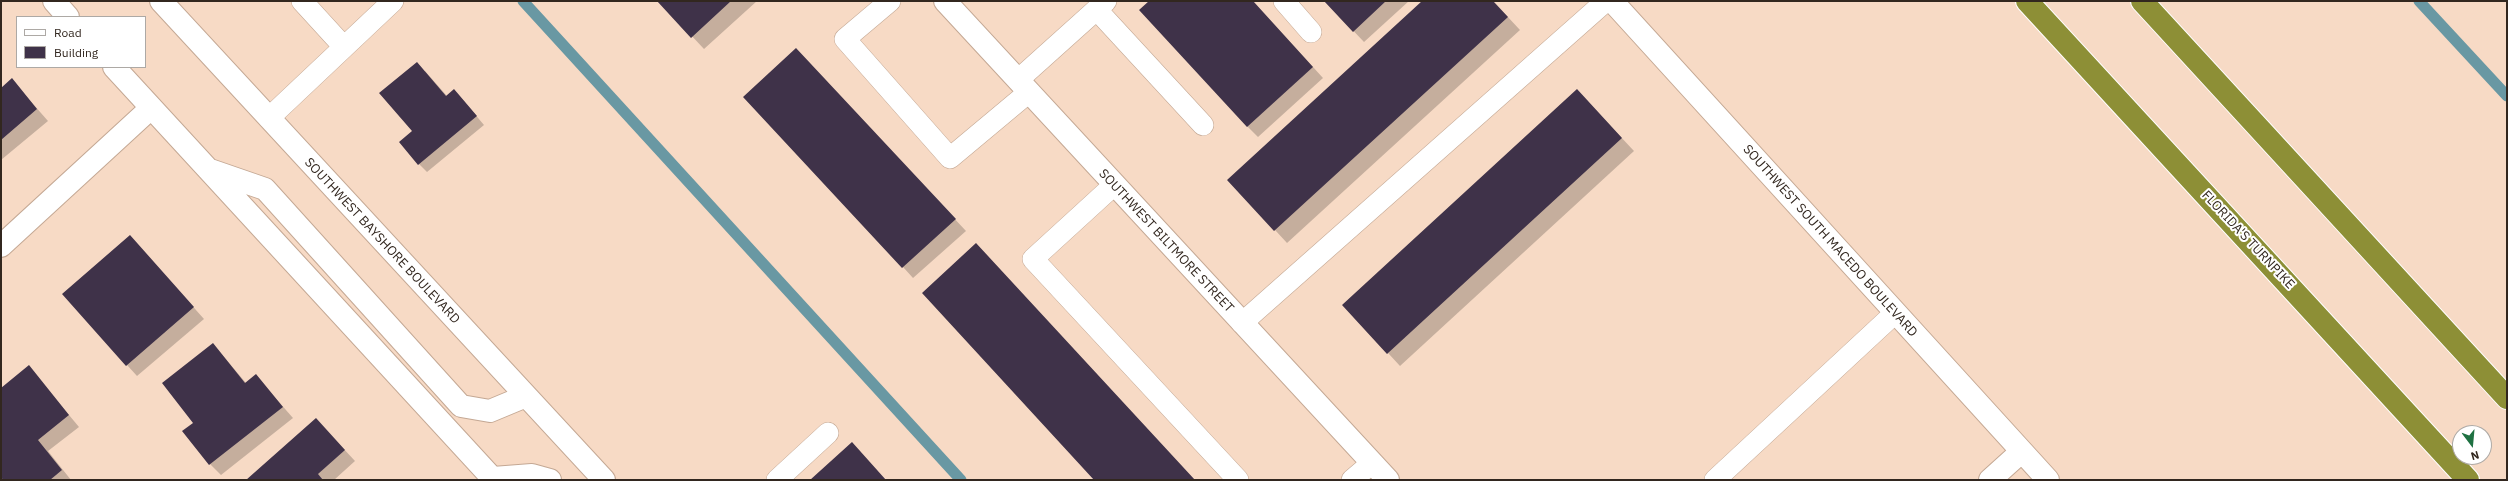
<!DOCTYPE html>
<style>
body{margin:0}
#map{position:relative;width:2508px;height:481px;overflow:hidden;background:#f7dac5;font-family:"IBM Plex Sans",sans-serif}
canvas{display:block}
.frame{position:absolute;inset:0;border:2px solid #32271f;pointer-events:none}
.legend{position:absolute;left:16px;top:16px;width:130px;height:52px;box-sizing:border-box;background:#fff;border:1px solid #ada9a5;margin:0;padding:5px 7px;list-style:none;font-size:12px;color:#32271f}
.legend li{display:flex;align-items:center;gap:8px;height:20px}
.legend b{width:20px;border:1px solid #ada9a5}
.north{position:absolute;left:2452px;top:425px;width:40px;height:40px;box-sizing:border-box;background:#fff;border:1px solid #ada9a5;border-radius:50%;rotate:164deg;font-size:11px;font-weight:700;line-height:16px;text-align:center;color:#32271f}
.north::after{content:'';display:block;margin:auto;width:14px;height:18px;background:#1f7142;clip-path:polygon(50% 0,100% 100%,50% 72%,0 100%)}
</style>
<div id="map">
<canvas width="2508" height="481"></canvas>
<div class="frame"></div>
<ul class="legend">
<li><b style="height:5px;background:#fff"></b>Road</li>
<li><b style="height:11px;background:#3f3249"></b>Building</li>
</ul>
<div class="north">N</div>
</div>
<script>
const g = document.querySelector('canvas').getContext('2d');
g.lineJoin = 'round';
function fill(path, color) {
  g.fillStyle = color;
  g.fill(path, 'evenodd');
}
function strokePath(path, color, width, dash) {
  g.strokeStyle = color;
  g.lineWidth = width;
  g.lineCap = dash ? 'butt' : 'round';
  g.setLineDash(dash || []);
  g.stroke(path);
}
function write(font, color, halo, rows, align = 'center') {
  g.font = font + ' "IBM Plex Sans",sans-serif';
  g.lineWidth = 4;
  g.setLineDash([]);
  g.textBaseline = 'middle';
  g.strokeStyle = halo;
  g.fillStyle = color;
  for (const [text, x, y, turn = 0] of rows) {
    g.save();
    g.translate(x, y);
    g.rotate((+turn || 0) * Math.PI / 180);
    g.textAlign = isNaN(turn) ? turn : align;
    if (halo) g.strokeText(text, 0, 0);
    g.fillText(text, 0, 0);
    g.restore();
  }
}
const shadow = new Path2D(`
 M659 1H757L704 49Z
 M1150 1H1253L1323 78 1258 137 1247 126Z
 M1325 1H1409L1364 42Z
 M1424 1H1493L1520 30 1287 243 1229 180Z
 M796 49 966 231 913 278 903 267Z
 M425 71 447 96 462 99 484 125 427 172 419 164 413 131Z
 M12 80 48 121 1 160V89Z
 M1589 103 1634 151 1400 366 1388 353Z
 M130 236 204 319 137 376 127 365Z
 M213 344 246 383 256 376 293 418 221 475 210 464 194 423Z
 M29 367 79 427 48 451 71 480H4L1 476V389Z
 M316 419 355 461 334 480H248Z`);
const stream = new Path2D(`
 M523 1 961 480
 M2419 1 2507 96`);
const building = new Path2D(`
 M657 1H731L691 38Z
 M1149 1H1253L1313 67 1247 127 1139 10Z
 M1324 1H1386L1353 32Z
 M1422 1H1493L1508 17 1274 231 1227 180Z
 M796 48 956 219 902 268 743 97Z
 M417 62 446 96 454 89 477 116 418 165 399 142 412 131 379 93Z
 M12 78 37 109 1 140V88Z
 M1577 89 1622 138 1387 354 1342 305Z
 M130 235 194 307 126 366 62 294Z
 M976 243 1195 480H1094L922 293Z
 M213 343 245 383 256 374 283 407 209 465 182 431 193 423 162 383Z
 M29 365 69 415 38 440 62 470 50 480H3L1 477V388Z
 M316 418 345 450 318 474 323 480H246Z
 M852 442 886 480H810Z`);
const service = new Path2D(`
 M302 1 344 47
 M890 1 845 39 950 158 1029 92
 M1284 1 1311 32
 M1097 10 1203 125
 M1018 80 1106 1
 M269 118 393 1
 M1114 185 1033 259 1238 480
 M1242 323 1606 1
 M777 480 828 433
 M1352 480 1372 463
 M1715 480 1895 313`);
const minor = new Path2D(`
 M945 1 1388 480
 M1612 1 2048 480
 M1 246 151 108
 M1990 480 2021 452`);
const secondary = new Path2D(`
 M54 1 68 17
 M161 1 604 480
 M114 67 494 480
 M210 170 265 189 461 406 490 411 526 396
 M493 478 532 475 550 480`);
const motorway = new Path2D(`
 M2027 1 2468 480
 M2142 1 2507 398`);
const streetNames = [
 ["FLORIDA'S TURNPIKE",2248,240,47],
 ["SOUTHWEST BAYSHORE BOULEVARD",382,241,47],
 ["SOUTHWEST BILTMORE STREET",1166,241,47],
 ["SOUTHWEST SOUTH MACEDO BOULEVARD",1830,241,48]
];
fill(shadow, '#0003');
strokePath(stream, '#6998a3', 11);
fill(building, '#3f3249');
strokePath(service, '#c4a894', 22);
strokePath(minor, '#c4a894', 24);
strokePath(secondary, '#c4a894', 24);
strokePath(motorway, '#fff', 24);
strokePath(service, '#fff', 21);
strokePath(minor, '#fff', 22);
strokePath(secondary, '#fff', 22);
strokePath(motorway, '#8d8f36', 22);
write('13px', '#32271f', '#fff', streetNames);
</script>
